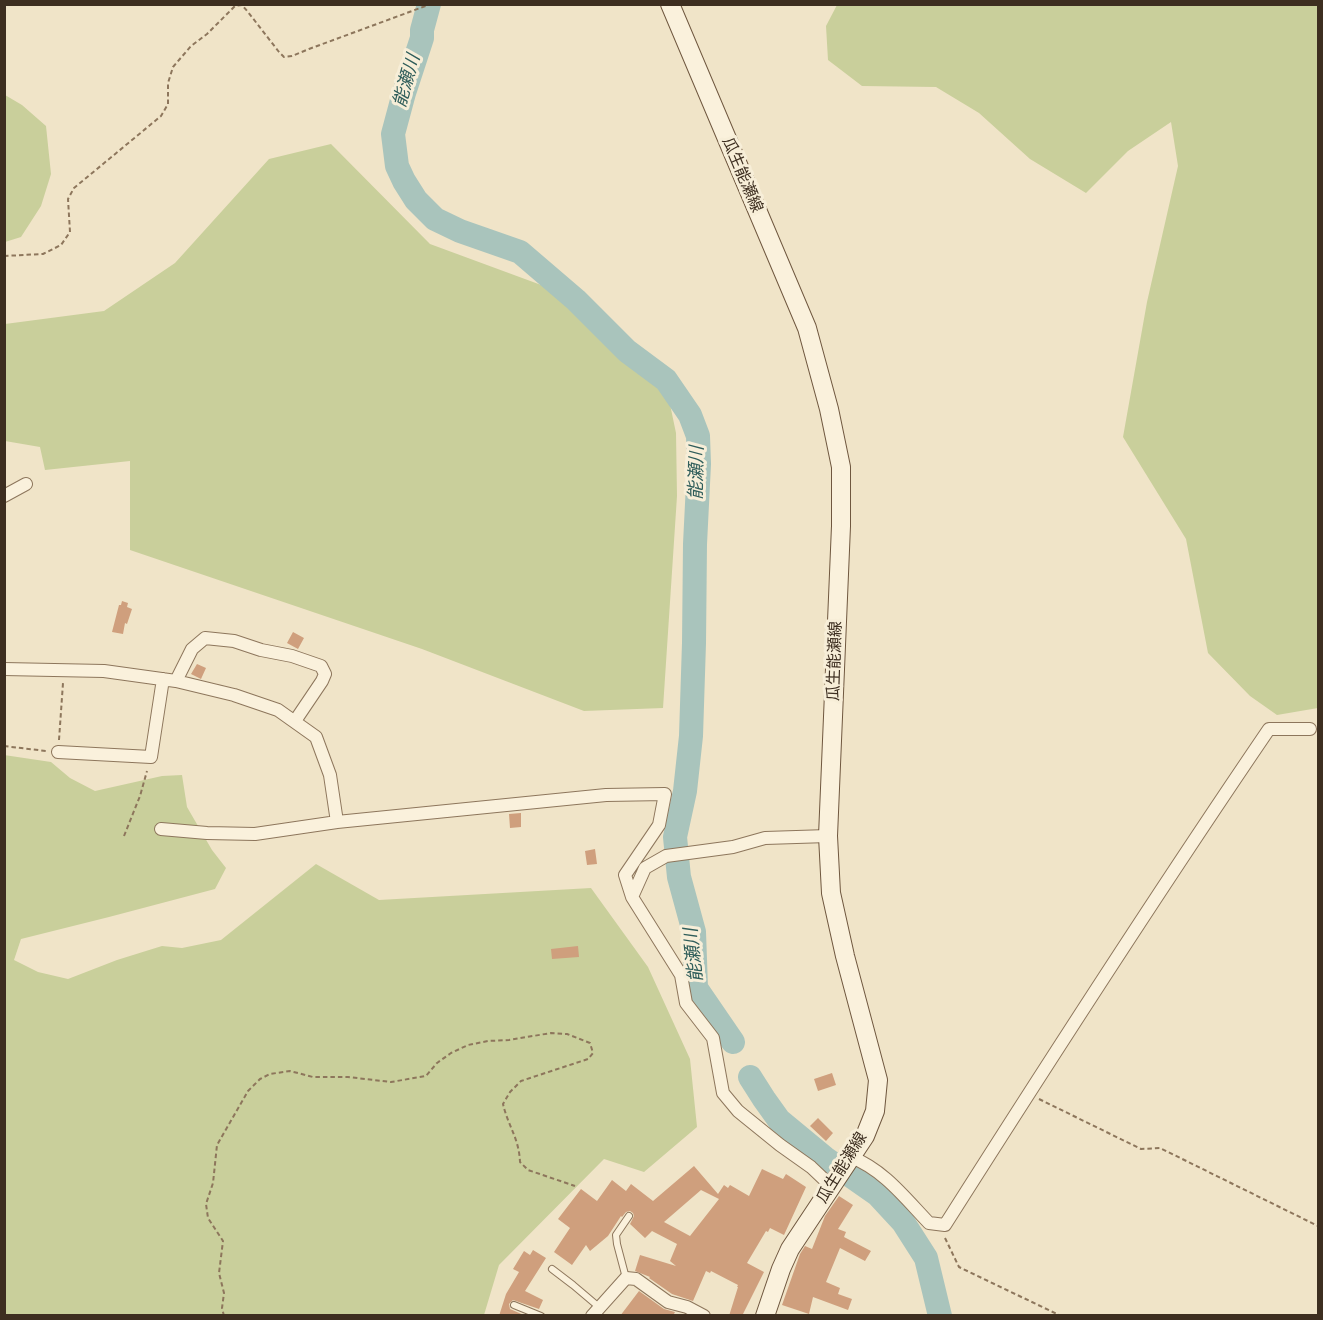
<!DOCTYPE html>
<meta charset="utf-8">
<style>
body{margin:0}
#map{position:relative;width:1323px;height:1320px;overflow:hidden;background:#f0e4c8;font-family:Merriweather,serif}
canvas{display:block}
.frame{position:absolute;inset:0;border:6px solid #3d2e20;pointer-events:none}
</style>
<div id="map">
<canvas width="1323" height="1320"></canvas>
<div class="frame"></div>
</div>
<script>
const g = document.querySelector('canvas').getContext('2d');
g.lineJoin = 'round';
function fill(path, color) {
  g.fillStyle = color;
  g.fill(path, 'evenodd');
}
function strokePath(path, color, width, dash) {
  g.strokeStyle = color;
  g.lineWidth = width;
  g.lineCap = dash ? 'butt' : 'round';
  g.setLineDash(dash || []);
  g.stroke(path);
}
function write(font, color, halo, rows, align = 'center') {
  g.font = font + ' Merriweather,"Noto Sans JP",serif';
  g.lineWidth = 6;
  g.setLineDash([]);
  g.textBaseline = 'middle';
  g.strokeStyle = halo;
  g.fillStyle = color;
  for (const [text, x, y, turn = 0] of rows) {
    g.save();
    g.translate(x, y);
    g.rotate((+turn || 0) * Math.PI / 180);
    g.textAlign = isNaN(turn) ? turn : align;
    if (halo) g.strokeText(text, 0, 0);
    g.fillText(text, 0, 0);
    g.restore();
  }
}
const green = new Path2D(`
 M837 5H1318V708L1277 715 1250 696 1208 653 1186 539 1123 437 1147 302 1178 166 1171 122 1128 151 1086 193 1030 159 979 113 936 87 862 86 828 60 826 26Z
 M5 95 22 105 46 126 51 174 41 206 21 237 5 242Z
 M331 144 430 244 571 296 667 390 676 433 677 496 663 708 584 711 422 649 130 550V461L45 470 40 447 5 441V324L104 311 175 263 269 159Z
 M4 755 51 762 70 778 95 791 162 776 182 775 187 807 212 850 226 868 215 889 109 917 21 939 14 960 38 972 68 979 117 960 162 946 182 948 221 940 316 864 379 900 591 888 648 967 690 1059 697 1127 644 1172 604 1159 499 1265 484 1315H5Z`);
const river = new Path2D(`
 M429 4 422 30V38L404 93 393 134 397 166 404 181 416 200 435 219 460 231 520 252 576 300 627 351 666 380 690 415 698 436 699 464 695 544 694 643 691 736 685 791 675 837 679 877 694 932 696 988 733 1042
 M750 1077 764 1099 779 1120 825 1158 878 1195 903 1222 926 1258 940 1316`);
const building = new Path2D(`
 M122 601 128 603 127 607 132 609 127 624 125 623 123 634 112 632 119 605H121Z
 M293 632 304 638 298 649 287 643Z
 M197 664 206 668 201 679 191 674Z
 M521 813V827L510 828 509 814Z
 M595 849 597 864 587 865 585 851Z
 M578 946 579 957 552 959 551 949Z
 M832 1073 836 1085 818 1091 814 1079Z
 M818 1118 833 1133 826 1141 810 1126Z
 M694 1166 718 1194 724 1185 728 1188 730 1185 749 1196 762 1169 783 1179 786 1174 806 1187 784 1235 770 1228 768 1232 766 1231 747 1263 764 1272 742 1316H729L738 1287H737L738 1285 711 1271 710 1273 706 1271 693 1301 672 1294 649 1278 650 1277 635 1271 640 1255 676 1266 670 1261 677 1244 652 1231 645 1238 630 1224 634 1216 633 1213 630 1211 626 1212 622 1217 621 1216 608 1236 590 1251 586 1245 572 1265 554 1252 570 1228 558 1219 581 1189 597 1201 612 1180 626 1191 631 1184 653 1201ZM701 1190 719 1199 690 1236 664 1222Z
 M839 1196 853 1205 838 1229 846 1232 844 1237 871 1251 865 1261 840 1248 826 1282 840 1288 838 1294 852 1299 848 1310 813 1297 809 1314 782 1305 800 1254 805 1246 812 1249 825 1216Z
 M533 1250 546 1258 525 1291 543 1300 539 1309 513 1300 509 1304 510 1309 526 1316H499L506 1294 519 1272 513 1269 524 1251 530 1255Z
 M639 1291 664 1309 675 1312 673 1316H620Z`);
const path = new Path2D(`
 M4 256 43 254 61 245 70 232 68 199 74 188 161 116 168 104V83L173 67 191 46 207 34 235 6 242 5 248 12 279 52 284 57 292 56 309 49 431 4
 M59 740 63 683
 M4 746 46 751
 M124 836 140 796 147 771
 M1039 1099 1141 1149 1160 1148 1318 1226
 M945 1238 959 1267 1061 1316
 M224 1316 222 1308 224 1293 219 1273 223 1241 208 1218 206 1204 213 1183 217 1145 248 1091 260 1079 270 1074 290 1071 313 1077H348L391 1082 426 1076 437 1063 451 1053 468 1045 488 1041 509 1040 551 1033 567 1034 590 1043 593 1053 588 1059 521 1081 510 1092 503 1104C508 1126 519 1138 520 1162L528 1170 575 1186`);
const service = new Path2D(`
 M552 1269 573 1285 599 1307
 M626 1278 617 1244 616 1235 629 1216
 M514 1305 541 1316`);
const minor = new Path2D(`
 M4 496 26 484
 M4 669 104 671 176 681 234 695 278 710 316 737 330 775 337 822 606 795 665 794 659 825 625 875 632 897 681 975 686 1003 713 1038 723 1093 738 1111 780 1145 811 1167 831 1186
 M176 681 192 649 205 638 234 641 261 650 292 656 321 666 325 674 322 681 295 721
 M58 752 151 757 163 679
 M161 829 207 833 255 834 337 822
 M632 897 645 868 666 856 733 847 765 838 828 836
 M851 1157C884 1170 905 1198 929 1223L945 1225C1051 1058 1158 892 1269 729H1310
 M592 1316 626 1278 636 1279 668 1302 687 1307 704 1316`);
const secondary = new Path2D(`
 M670 4 807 328 829 409 841 467V526L828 836 831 893 845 956 878 1080 875 1111 865 1136 790 1249 781 1269 765 1316`);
const streetNames = [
 ["瓜生能瀬線",742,175,67],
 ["瓜生能瀬線",835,661,-88],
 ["瓜生能瀬線",842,1168,-58]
];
const waterNames = [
 ["能瀬川",407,81,-74],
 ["能瀬川",697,473,-89],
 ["能瀬川",694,955,-96]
];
fill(green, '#c9cf9b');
strokePath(river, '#a9c4bc', 24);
fill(building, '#cf9f7d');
strokePath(service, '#8d765c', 8);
strokePath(minor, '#8d765c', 14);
strokePath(secondary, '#6f573f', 20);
strokePath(path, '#8d765c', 2, [4.5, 3]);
strokePath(service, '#faf1dc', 6);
strokePath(minor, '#faf1dc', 12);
strokePath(secondary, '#faf1dc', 18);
write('16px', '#3d2e20', '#f7eed8', streetNames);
write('italic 18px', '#2f5d5a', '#f7eed8', waterNames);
</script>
